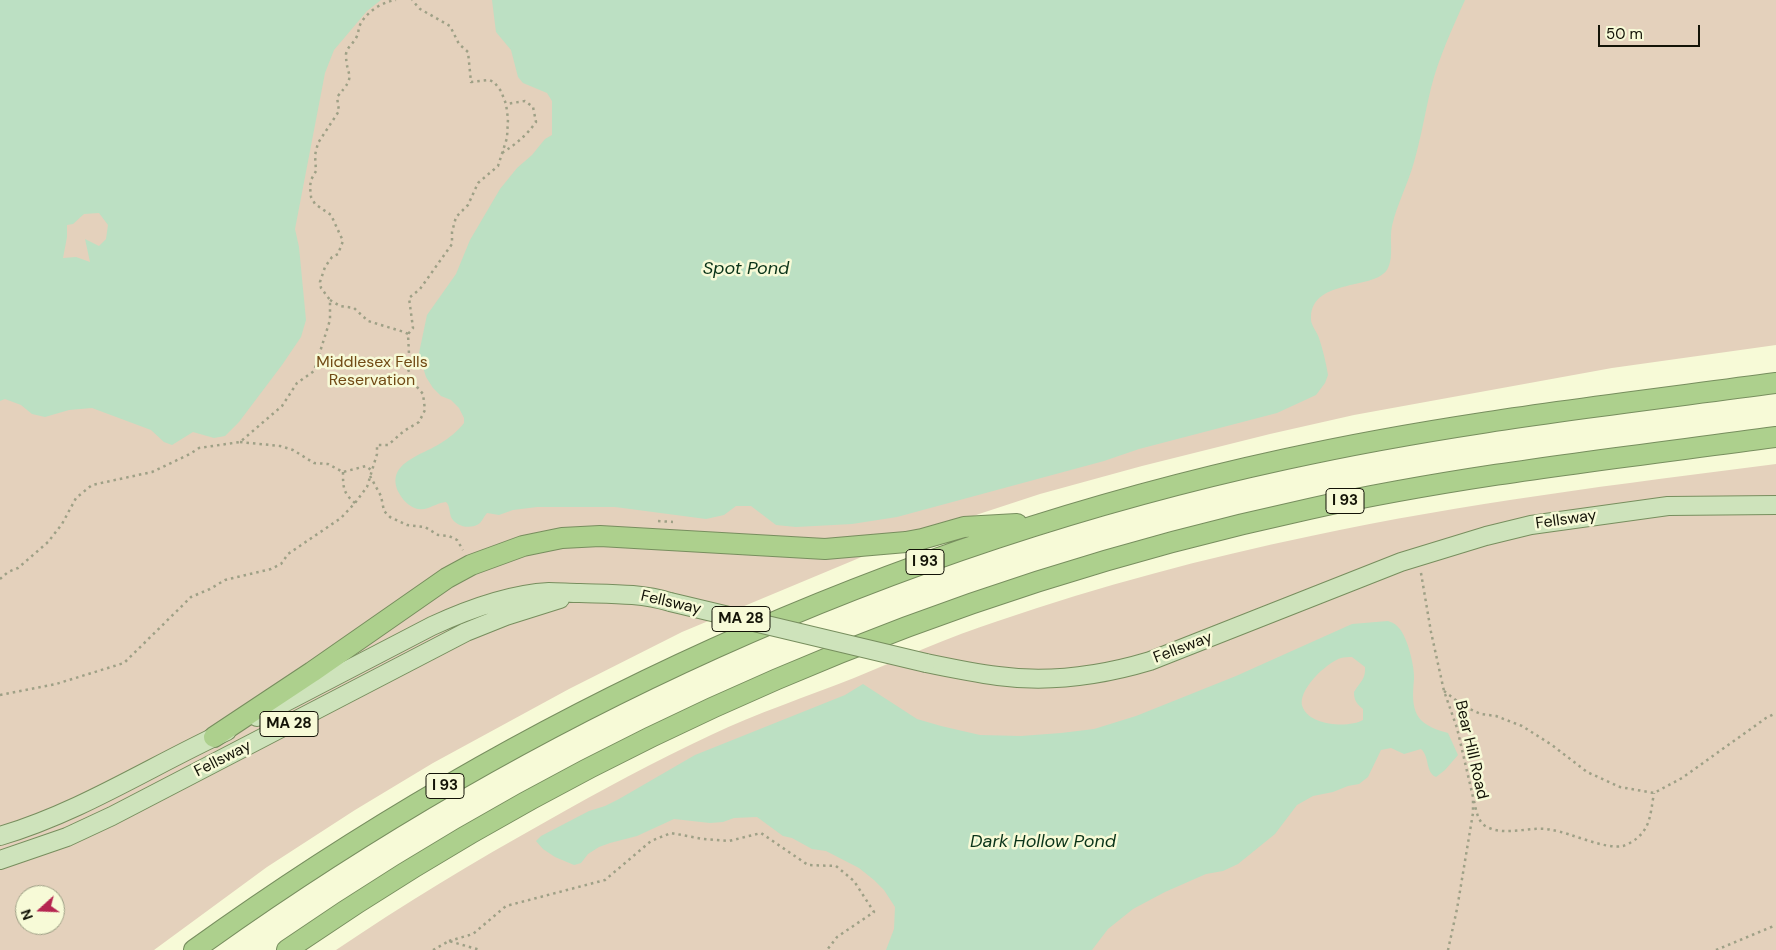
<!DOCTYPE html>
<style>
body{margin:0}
#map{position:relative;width:1776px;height:950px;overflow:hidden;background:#f7fad7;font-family:"DM Sans",sans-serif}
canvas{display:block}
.north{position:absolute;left:15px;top:885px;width:50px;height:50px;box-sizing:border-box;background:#f7fad7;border:1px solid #9c9e84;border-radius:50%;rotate:250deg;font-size:14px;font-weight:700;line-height:20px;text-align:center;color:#131307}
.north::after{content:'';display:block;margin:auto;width:18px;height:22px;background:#b52550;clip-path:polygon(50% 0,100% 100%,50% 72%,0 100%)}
.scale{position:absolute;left:1598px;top:25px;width:102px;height:22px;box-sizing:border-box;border:2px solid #131307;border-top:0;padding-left:6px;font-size:15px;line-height:18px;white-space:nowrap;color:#131307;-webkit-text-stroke:4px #f7fad7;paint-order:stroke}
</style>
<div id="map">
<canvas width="1776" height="950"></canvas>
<div class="north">N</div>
<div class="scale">50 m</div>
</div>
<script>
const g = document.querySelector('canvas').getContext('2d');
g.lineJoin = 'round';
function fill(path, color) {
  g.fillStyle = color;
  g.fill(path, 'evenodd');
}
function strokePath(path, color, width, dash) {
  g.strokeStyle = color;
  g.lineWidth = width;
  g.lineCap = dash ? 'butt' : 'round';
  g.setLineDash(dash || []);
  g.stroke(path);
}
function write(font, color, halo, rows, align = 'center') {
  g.font = font + ' "DM Sans",sans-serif';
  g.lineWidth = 5;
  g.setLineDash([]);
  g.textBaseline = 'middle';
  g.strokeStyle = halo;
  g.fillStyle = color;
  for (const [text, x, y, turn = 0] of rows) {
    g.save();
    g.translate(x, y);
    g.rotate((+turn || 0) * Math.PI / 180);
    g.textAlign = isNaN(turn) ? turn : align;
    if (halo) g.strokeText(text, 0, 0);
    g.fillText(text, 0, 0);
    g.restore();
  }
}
const green = new Path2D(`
 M0 0H1776V345L1612 368 1354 415 1270 434 1142 466 1040 494 979 514 864 556 682 632 569 689 433 763 355 810 267 867 154 950H0ZM25 895H55V925H25Z
 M1776 464V950H336C404 904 475 861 547 821 600 791 655 761 711 735 757 713 806 697 854 678 902 658 949 637 998 621 1100 586 1205 558 1311 536 1464 503 1620 484 1776 464Z`);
const water = new Path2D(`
 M0 0H381L367 11 334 50 325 73 295 229 299 247 306 320 301 337 282 365 239 422 225 436 214 438 193 432 172 445 164 442 151 430 92 408 69 410 45 417 32 414 21 405 5 399 0 401ZM99 213 108 225 106 239 99 246 85 239 90 262 76 257 63 258 67 237V225L73 224 84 214Z
 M492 0H1465C1452 29 1439 57 1431 88 1425 113 1421 138 1414 162 1408 184 1397 204 1392 226 1389 239 1394 256 1388 268 1377 291 1313 277 1311 317 1310 325 1317 331 1319 338 1323 350 1326 363 1328 375L1325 383 1316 395 1277 413 1139 449 1104 461 897 517 852 524 796 527 776 525 751 506H736L724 515 706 519 615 507H537L513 510 499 515 487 513C484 516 483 520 480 523 471 530 456 527 451 517 449 511 450 506 446 502 438 503 434 506 428 508 416 513 404 503 399 493 384 463 423 455 441 443 449 438 458 431 464 423V418L459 408 451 400 441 396 433 388 426 377 422 364 419 353 427 315 456 274 470 240 500 189 517 168 532 155 545 139 552 135V101L547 93 523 83 518 77 511 50 496 32Z
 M1388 621C1391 622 1396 624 1398 627 1407 635 1415 667 1414 679 1411 711 1414 724 1448 733L1458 755 1445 770 1436 777C1425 772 1430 757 1421 749L1404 754 1391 748 1381 750 1368 777 1359 784 1348 786 1333 792 1313 796 1297 805 1275 834 1238 864 1223 871 1206 874 1165 892 1133 909 1108 929 1092 950H886L894 929 895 907 884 890 874 880 859 868 826 851 812 849 792 838 783 836 757 817 734 818 723 822 710 823 674 819 637 836 610 843 599 847 588 854 581 863 574 865 555 857 543 849 536 841 541 836 589 811 605 806 619 799 695 755 845 695 863 684 917 719 941 726 980 735 1021 736 1061 733 1094 729 1136 716 1236 676 1352 624ZM1352 657 1365 667C1366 679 1360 682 1354 692 1354 701 1357 704 1363 709V720C1349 728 1311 726 1303 708 1295 692 1327 662 1341 658 1344 657 1349 657 1352 657Z`);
const path = new Path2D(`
 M502 153C516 144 526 136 536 122L533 107 525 101 506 104
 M330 300 340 306 354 308 368 321 404 332 408 334
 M240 442 280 446 293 450 314 463 328 464 343 472 366 466 371 470
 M343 472C343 487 343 493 355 503
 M370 476 381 496 384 511 390 517 407 525 425 527 438 535 449 536 457 540 463 550
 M658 521 673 522
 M1421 573 1431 632 1444 691 1457 728 1473 797V813L1457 909 1448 950
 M0 579 8 572 18 568 48 542 62 524 76 498 92 485 152 472 190 454 199 448 240 442 282 406 297 383 314 371 330 320V300L321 288 320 282 325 267 332 257 338 254 343 241 331 215 315 204 311 197 310 187 311 180 316 171 315 155 318 143 339 111 337 97C358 73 346 79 346 54 347 47 353 44 356 38 359 33 358 28 361 23 368 11 382 2 396 0
 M1444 691 1465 707 1481 714 1496 716 1522 726 1552 745 1587 772 1620 787 1654 793 1682 778 1766 718 1776 713
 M0 695 56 684 124 663 191 597 210 589 225 580 271 569 281 564 288 554 341 518 355 503 367 487 377 454V445H388L404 431 419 422 425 410 423 394 412 381 407 366 409 354 408 334 413 328 409 298 420 289 452 244V232L456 217 468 205 478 183 498 166 507 138 508 119 506 104 501 91 494 82 489 80 471 82 468 52 459 44 450 26 420 9 412 0
 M1474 801C1476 810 1478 823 1487 827 1508 837 1531 825 1552 830 1571 833 1606 850 1623 846 1624 846 1629 843 1630 843 1651 831 1650 815 1654 793
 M449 941 473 934 506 906 605 880 651 841 671 833 703 839 729 841 761 833 808 865 836 866 854 881 874 912 837 937 827 950
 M433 950 449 941 480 950
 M1716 950 1776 925`);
const major = new Path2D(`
 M926 663C950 668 974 673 998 676 1050 683 1100 676 1150 661L1401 562 1486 536 1531 525 1668 506 1776 505
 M257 717 432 626C469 609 509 594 549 592 559 592 570 593 580 593 611 594 640 593 670 602
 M0 836C81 812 151 766 227 731
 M0 860 67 837 112 816 466 632 506 616 560 599`);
const highway = new Path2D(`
 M214 737 312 672 447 578 471 565 523 546 562 538 600 536 825 549 906 542 922 539 964 527 1017 524
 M194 950C522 714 890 545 1286 459 1448 423 1612 405 1776 383
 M287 950C595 737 944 588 1309 509 1463 475 1620 458 1776 437`);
const majorBridge = new Path2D(`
 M670 602 926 663`);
const shields = [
 [1345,501,38],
 [925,562,38],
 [741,619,58],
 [289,724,58],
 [445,786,38]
];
const shieldNames = [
 ["I 93",1345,501],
 ["I 93",925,562],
 ["MA 28",741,619],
 ["MA 28",289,724],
 ["I 93",445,786]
];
const parkNames = [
 ["Middlesex Fells",372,363],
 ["Reservation",372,381]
];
const streetNames = [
 ["Fellsway",1566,520,-8],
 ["Fellsway",671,603,13],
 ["Fellsway",1183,648,-21],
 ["Bear Hill Road",1471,750,77],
 ["Fellsway",223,759,-27]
];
const waterNames = [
 ["Spot Pond",746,269],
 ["Dark Hollow Pond",1043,842]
];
fill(green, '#e4d1bc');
fill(water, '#bce0c3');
strokePath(major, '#778e5e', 20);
strokePath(highway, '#778e5e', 22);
strokePath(path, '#9ea086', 2.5, [2.5, 4]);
strokePath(major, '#cee3bb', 18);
strokePath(highway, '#add08d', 20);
strokePath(majorBridge, '#778e5e', 20, []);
strokePath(majorBridge, '#cee3bb', 18);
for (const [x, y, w] of shields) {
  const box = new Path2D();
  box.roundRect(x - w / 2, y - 12.5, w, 25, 4);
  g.fillStyle = '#f7fad7';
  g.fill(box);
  strokePath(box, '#131307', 1);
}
write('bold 15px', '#131307', null, shieldNames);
write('16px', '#714a15', '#f7fad7', parkNames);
write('16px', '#131307', '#f7fad7', streetNames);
write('italic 18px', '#0a3419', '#f7fad7', waterNames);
</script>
